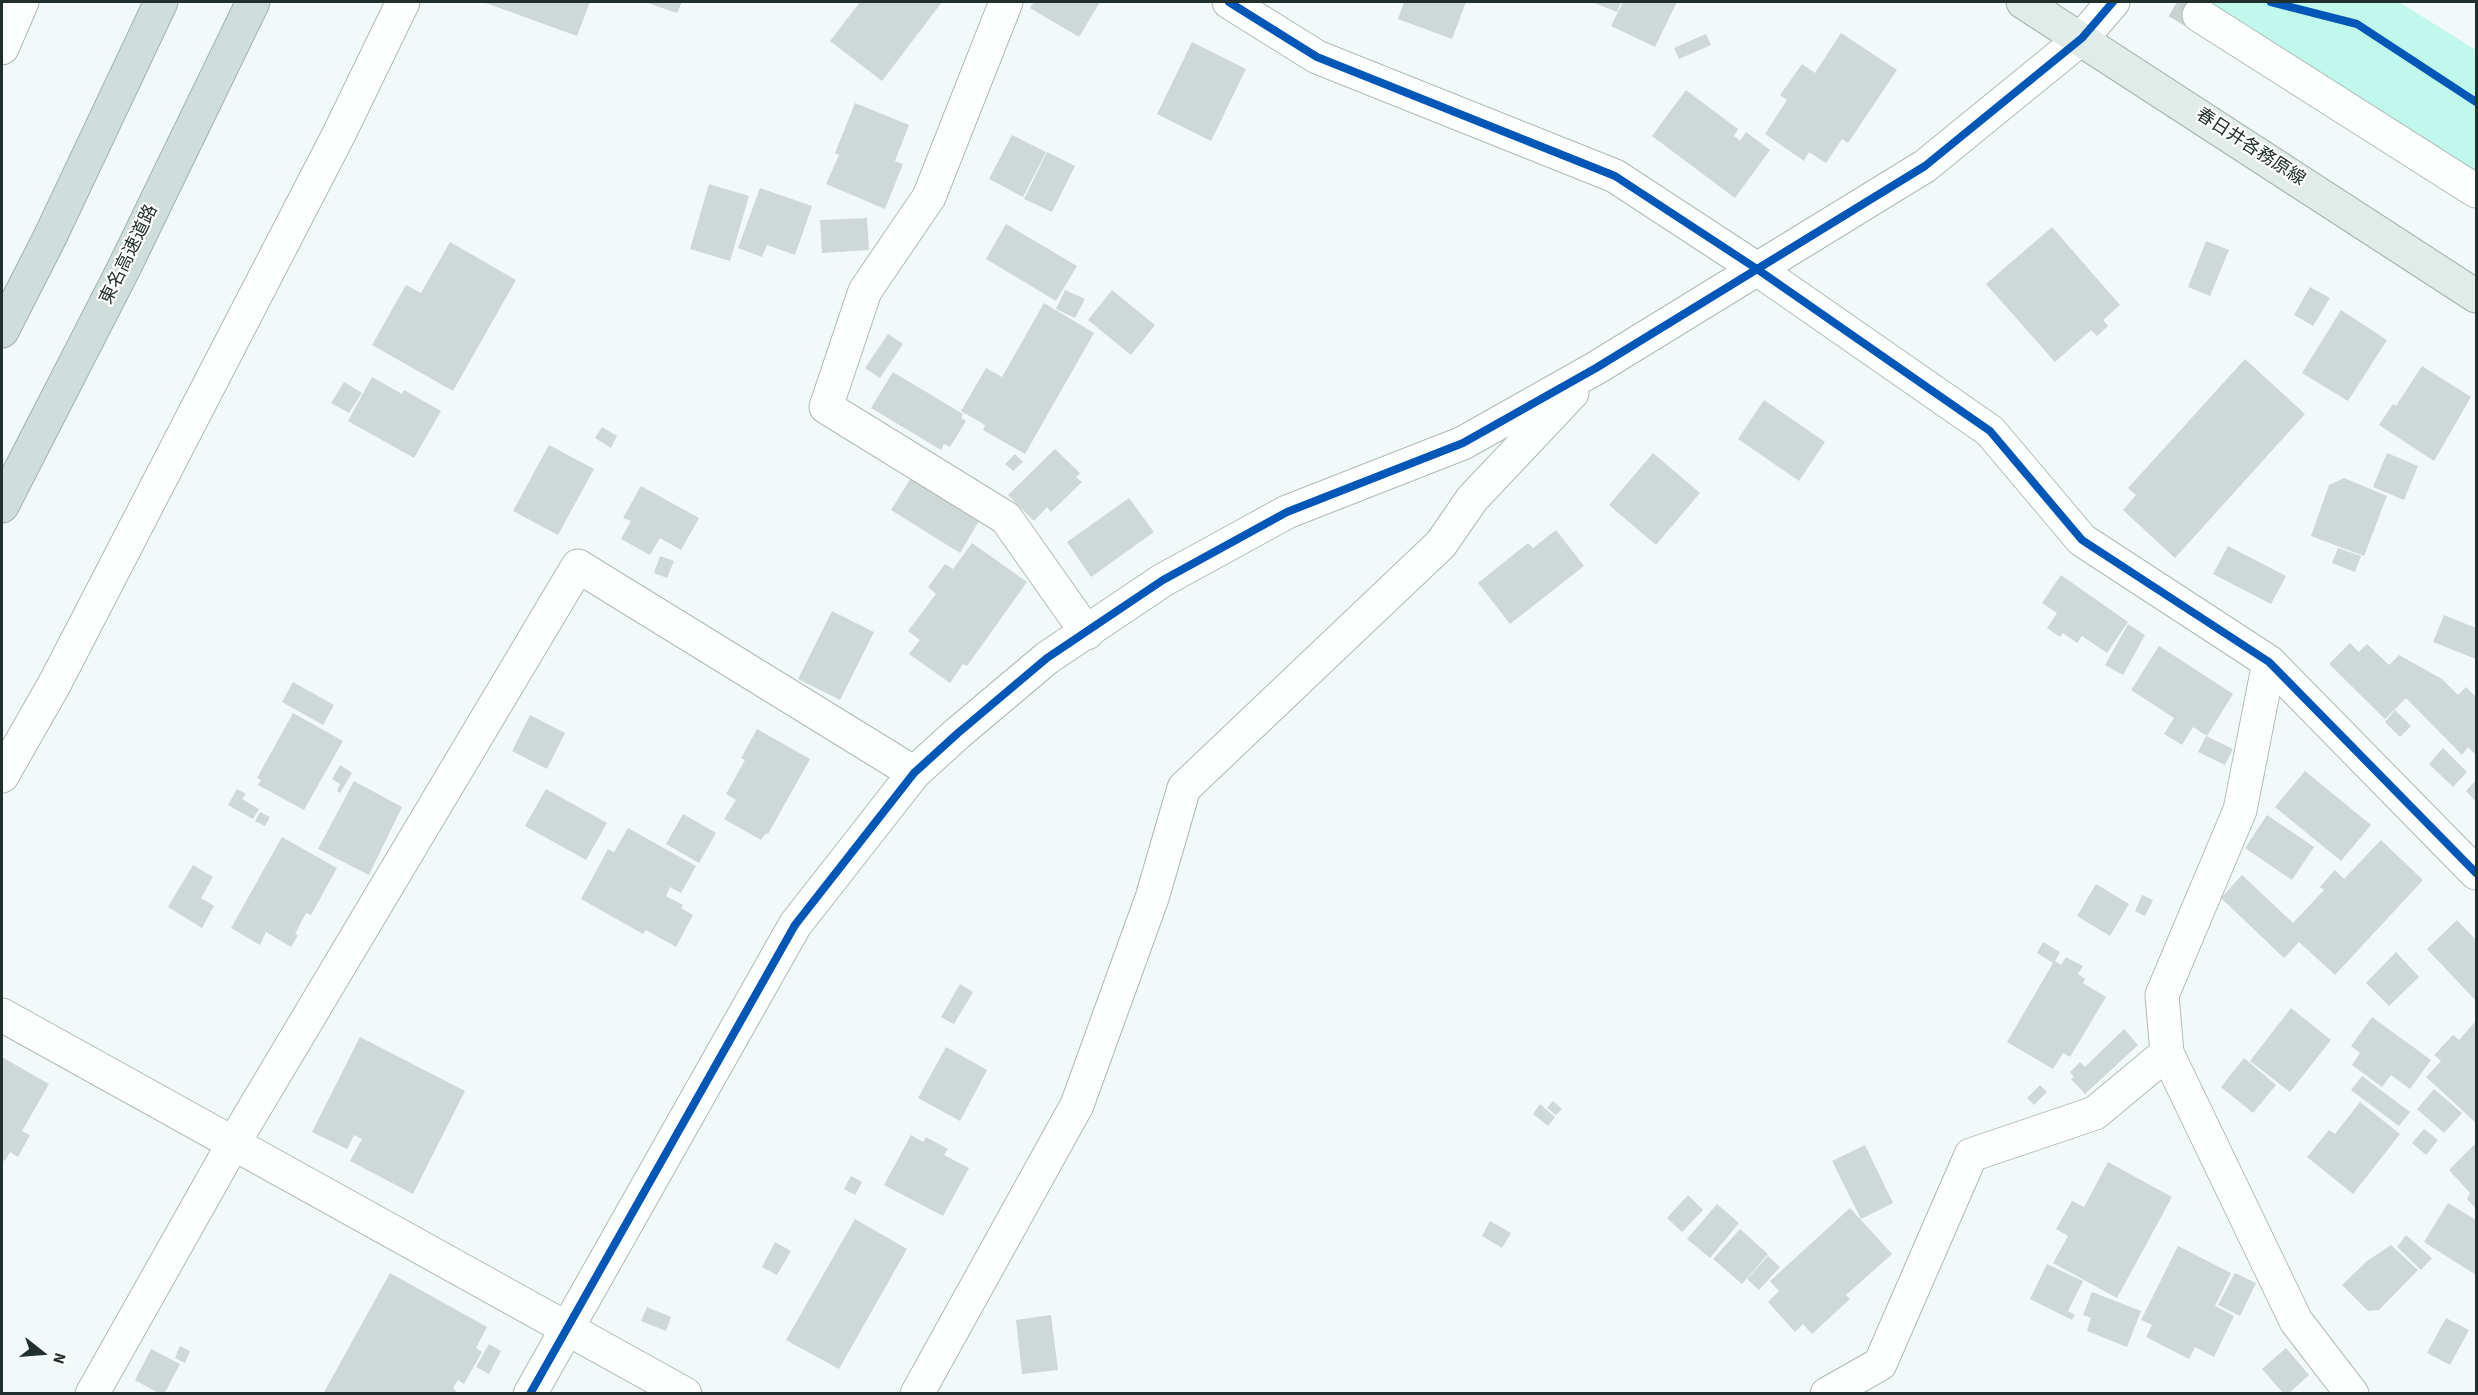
<!DOCTYPE html>
<meta charset="utf-8">
<style>
body{margin:0}
#map{position:relative;width:2478px;height:1395px;overflow:hidden;background:#f2faf9;font-family:"Source Sans 3",sans-serif}
canvas{display:block}
.frame{position:absolute;inset:0;border:3px solid #22302d;pointer-events:none}
.north{position:absolute;left:12px;top:1323px;width:60px;height:60px;-webkit-text-stroke:4px #fff;paint-order:stroke;rotate:107deg;font-size:16px;font-weight:700;line-height:24px;text-align:center;color:#22302d}
.north::after{content:'';display:block;margin:auto;width:21px;height:27px;background:#22302d;clip-path:polygon(50% 0,100% 100%,50% 72%,0 100%)}
</style>
<div id="map">
<canvas width="2478" height="1395"></canvas>
<div class="frame"></div>
<div class="north">N</div>
</div>
<script>
const g = document.querySelector('canvas').getContext('2d');
g.lineJoin = 'round';
function fill(path, color) {
  g.fillStyle = color;
  g.fill(path, 'evenodd');
}
function strokePath(path, color, width, dash) {
  g.strokeStyle = color;
  g.lineWidth = width;
  g.lineCap = dash ? 'butt' : 'round';
  g.setLineDash(dash || []);
  g.stroke(path);
}
function write(font, color, halo, rows, align = 'center') {
  g.font = font + ' "Source Sans 3","Noto Sans JP",sans-serif';
  g.lineWidth = 4.5;
  g.setLineDash([]);
  g.textBaseline = 'middle';
  g.strokeStyle = halo;
  g.fillStyle = color;
  for (const [text, x, y, turn = 0] of rows) {
    g.save();
    g.translate(x, y);
    g.rotate((+turn || 0) * Math.PI / 180);
    g.textAlign = isNaN(turn) ? turn : align;
    if (halo) g.strokeText(text, 0, 0);
    g.fillText(text, 0, 0);
    g.restore();
  }
}
const green = new Path2D(`
 M2196 2H2399L2476 50V176Z`);
const building = new Path2D(`
 M483 2H590L577 36Z
 M645 2H682L677 13Z
 M860 2H942L882 81 830 41Z
 M1034 2H1100L1079 37 1030 8Z
 M1404 2H1466L1452 39 1398 19Z
 M1592 2H1621L1617 12Z
 M1623 2H1677L1655 47 1611 26Z
 M1841 33 1897 70 1848 143 1842 139 1826 163 1809 152 1804 161 1765 134 1787 100 1780 95 1802 64 1815 73Z
 M1706 34 1711 45 1679 59 1674 48Z
 M1192 42 1246 69 1211 141 1157 114Z
 M1686 90 1738 129 1734 136 1740 141 1746 132 1770 150 1735 198 1652 136Z
 M855 103 909 125 895 161 903 164 885 209 826 184 839 155 835 153Z
 M1012 135 1046 152 1023 197 989 179Z
 M1047 152 1075 166 1052 212 1024 199Z
 M709 184 749 196 730 261 690 249Z
 M760 188 812 206 795 255 767 245 762 257 738 248Z
 M867 218 869 250 822 253 820 220Z
 M1006 224 1077 266 1056 301 986 259Z
 M2052 227 2120 305 2103 320 2108 326 2097 336 2091 330 2055 362 1986 284Z
 M2206 241 2229 250 2210 296 2188 287Z
 M450 242 516 280 453 391 372 345 406 285 421 293Z
 M2310 287 2330 298 2313 326 2294 315Z
 M1065 290 1085 299 1075 318 1056 309Z
 M1112 290 1155 325 1131 355 1088 320Z
 M1044 303 1094 333 1025 454 983 430 985 425 961 411 986 368 1002 377Z
 M2341 310 2387 340 2348 401 2302 373Z
 M888 334 903 344 880 378 865 368Z
 M2245 359 2305 414 2175 558 2123 510 2136 495 2128 488Z
 M2422 366 2471 397 2434 461 2379 425 2393 404 2396 406Z
 M893 372 963 414 961 418 966 421 950 447 944 444 941 450 871 408Z
 M372 377 402 394 404 390 441 411 414 458 348 421Z
 M344 382 362 393 349 413 331 403Z
 M1764 400 1825 442 1799 481 1738 439Z
 M602 427 617 436 611 448 595 438Z
 M549 445 594 469 558 535 513 511Z
 M1055 449 1080 473 1076 477 1082 482 1051 512 1047 507 1034 521 1008 495Z
 M1653 453 1700 493 1656 545 1609 505Z
 M2387 453 2418 466 2404 500 2373 487Z
 M1015 454 1023 462 1013 471 1005 464Z
 M911 478 979 521 960 553 891 510Z
 M2344 478 2387 496 2364 556 2311 536 2329 485Z
 M641 486 699 518 681 550 660 538 650 555 621 539 631 521 623 518Z
 M1129 498 1154 532 1091 577 1067 542Z
 M1556 530 1584 566 1510 624 1478 583 1528 543 1533 548Z
 M972 543 1027 582 967 666 963 664 950 683 909 654 920 640 908 631 936 594 928 587 945 564 953 569Z
 M2228 546 2286 576 2271 604 2213 574Z
 M2338 548 2361 556 2355 572 2332 563Z
 M660 556 674 561 667 578 654 573Z
 M2061 575 2128 622 2107 653 2082 636 2077 643 2063 633 2060 637 2047 628 2057 613 2042 603Z
 M832 611 874 632 840 700 798 679Z
 M2444 615 2476 628V659L2433 642Z
 M2128 624 2145 635 2123 675 2105 665Z
 M2350 643 2359 652 2367 644 2389 665 2399 655 2442 679 2458 695 2466 687 2476 697V755L2468 747 2462 755 2406 698 2385 719 2329 664Z
 M2159 646 2233 694 2207 736 2193 727 2182 745 2164 734 2174 718 2131 690Z
 M293 682 334 705 323 725 282 702Z
 M2395 710 2411 726 2400 737 2385 722Z
 M293 713 343 741 304 810 258 785 261 780 257 778Z
 M530 715 565 733 547 769 512 751Z
 M757 729 810 759 768 834 766 833 761 840 724 819 736 800 726 794 745 760 741 758Z
 M2206 736 2233 749 2225 765 2198 752Z
 M2443 748 2467 772 2453 787 2429 764Z
 M340 765 352 773 340 793 337 791 340 784 332 779Z
 M2305 771 2371 825 2341 861 2275 807Z
 M2476 780V802L2466 791Z
 M354 781 402 807 369 875 318 849Z
 M237 789 246 794 242 799 259 809 253 819 228 805Z
 M546 789 607 823 586 860 525 826Z
 M260 812 270 817 265 826 255 821Z
 M683 814 716 833 699 863 666 844Z
 M2267 815 2314 847 2292 880 2245 848Z
 M628 828 696 866 681 893 670 887 666 896 683 905 681 908 693 915 676 947 646 930 643 934 581 899 608 849 614 852Z
 M282 837 337 868 311 915 306 913 295 934 298 935 291 947 266 932 260 945 231 928Z
 M2381 840 2423 880 2335 975 2299 942 2284 958 2221 898 2242 875 2293 923 2324 890 2320 887 2335 870 2344 879Z
 M193 865 213 877 201 898 214 906 202 928 168 907Z
 M2096 884 2129 904 2110 936 2077 916Z
 M2142 895 2153 900 2145 916 2135 911Z
 M2457 920 2476 940V1001L2427 949Z
 M2043 942 2060 952 2055 961 2061 965 2066 957 2083 966 2078 974 2085 979 2083 983 2106 997 2070 1057 2063 1053 2053 1069 2007 1042 2053 963 2037 953Z
 M2396 952 2419 977 2389 1006 2366 983Z
 M960 984 973 992 954 1024 941 1017Z
 M2291 1008 2331 1040 2290 1092 2250 1061Z
 M2372 1017 2431 1060 2410 1089 2391 1075 2382 1087 2352 1065 2360 1053 2351 1046Z
 M2476 1021V1120L2475 1122 2426 1077 2441 1061 2434 1055 2453 1035 2459 1040Z
 M2124 1029 2138 1045 2085 1094 2071 1079 2074 1077 2070 1072 2080 1062 2085 1067Z
 M360 1037 465 1091 413 1194 350 1161 362 1139 354 1135 347 1149 312 1132Z
 M946 1047 987 1070 960 1121 918 1098Z
 M2 1057 49 1084 22 1131 30 1135 18 1157 10 1152 5 1161 2 1159Z
 M2244 1058 2276 1085 2253 1113 2221 1087Z
 M2362 1076 2410 1112 2399 1126 2351 1090Z
 M2040 1085 2047 1092 2034 1105 2027 1098Z
 M2434 1089 2462 1113 2444 1133 2417 1109Z
 M1553 1101 1562 1109 1556 1115 1547 1108Z
 M2360 1102 2400 1134 2353 1194 2307 1157 2329 1130 2335 1134Z
 M1540 1104 1555 1117 1548 1126 1533 1114Z
 M2424 1129 2438 1140 2426 1155 2412 1143Z
 M911 1135 923 1142 926 1137 948 1149 944 1155 969 1168 943 1216 884 1185Z
 M2476 1143V1209L2467 1199 2470 1193 2449 1170Z
 M1865 1145 1893 1203 1861 1219 1832 1161Z
 M2108 1162 2172 1197 2117 1298 2053 1263 2068 1236 2056 1229 2072 1201 2084 1207Z
 M851 1176 862 1182 855 1195 844 1189Z
 M1688 1195 1703 1210 1682 1232 1667 1218Z
 M2448 1203 2476 1220V1275L2424 1242Z
 M1717 1204 1739 1223 1710 1258 1687 1239Z
 M1850 1208 1892 1254 1846 1295 1850 1299 1812 1334 1803 1324 1795 1332 1768 1302 1779 1291 1770 1281Z
 M855 1219 907 1249 839 1369 786 1340Z
 M1490 1221 1511 1233 1502 1248 1482 1236Z
 M1740 1229 1768 1254 1742 1284 1713 1259Z
 M2406 1235 2432 1258 2421 1270 2397 1247Z
 M775 1242 791 1251 777 1275 762 1267Z
 M2391 1245 2418 1270 2379 1310 2368 1311 2342 1285 2367 1261Z
 M2178 1246 2231 1273 2215 1306 2234 1316 2214 1357 2195 1347 2189 1359 2146 1337 2152 1325 2141 1320Z
 M1768 1256 1780 1267 1759 1290 1747 1279Z
 M2047 1264 2083 1281 2068 1311 2075 1315 2072 1320 2030 1299Z
 M390 1273 487 1327 476 1348 482 1352 464 1384 458 1380 453 1388 458 1394H323Z
 M2235 1273 2256 1283 2240 1316 2218 1305Z
 M2092 1292 2141 1311 2127 1347 2087 1331 2091 1318 2083 1315Z
 M647 1307 671 1317 666 1331 641 1321Z
 M1051 1315 1058 1370 1022 1374 1016 1320Z
 M2446 1318 2469 1330 2450 1365 2427 1353Z
 M489 1344 501 1351 489 1374 476 1367Z
 M180 1346 190 1351 185 1363 175 1358Z
 M2286 1348 2309 1375 2288 1394H2284L2262 1369Z
 M151 1349 180 1364 164 1394H160L135 1380Z`);
const minorTunnel = new Path2D(`
 M2177 2 2199 15`);
const minor = new Path2D(`
 M1006 2 929 197 865 291 826 407 1006 518 1087 633
 M1229 2 1317 57 1615 176 1757 269 1990 431 2082 540 2269 662 2476 873
 M2199 15 2476 191
 M2 48 22 2
 M2269 662 2240 810 2162 995 2167 1053 2296 1321 2352 1394
 M2 776 55 683 339 134 403 2
 M2 1015 685 1394
 M92 1394 233 1144 578 566 914 773
 M530 1394 795 925 914 773 958 733 1047 658 1163 580 1287 512 1463 443 1596 368 1925 166 2082 38 2113 2
 M917 1394 1077 1105 1152 898 1184 788 1441 544 1472 499 1572 393
 M1827 1394 1880 1364 1971 1155 2095 1113 2167 1053`);
const major = new Path2D(`
 M2023 2 2476 296`);
const highway = new Path2D(`
 M2 331 50 237 161 2
 M2 506 123 270 253 2`);
const cycleway = new Path2D(`
 M1229 2 1317 57 1615 176 1757 269 1990 431 2082 540 2269 662 2476 873
 M2271 2 2357 24 2476 102
 M530 1394 795 925 914 773 958 733 1047 658 1163 580 1287 512 1463 443 1596 368 1925 166 2082 38 2113 2`);
const streetNames = [
 ["春日井各務原線",2250,148,33],
 ["東名高速道路",130,255,-64]
];
fill(green, '#c0f9ec');
fill(building, '#ced8d6');
strokePath(minorTunnel, '#c8d2d0', 33, [33, 16]);
strokePath(minor, '#afbab8', 35);
strokePath(major, '#a0b2af', 35);
strokePath(highway, '#a0b2af', 35);
strokePath(minor, '#fdfefe', 33);
strokePath(major, '#e1ece9', 33);
strokePath(highway, '#cfdedb', 33);
strokePath(cycleway, '#0057b8', 8);
write('18px', '#22302d', '#fff', streetNames);
</script>
